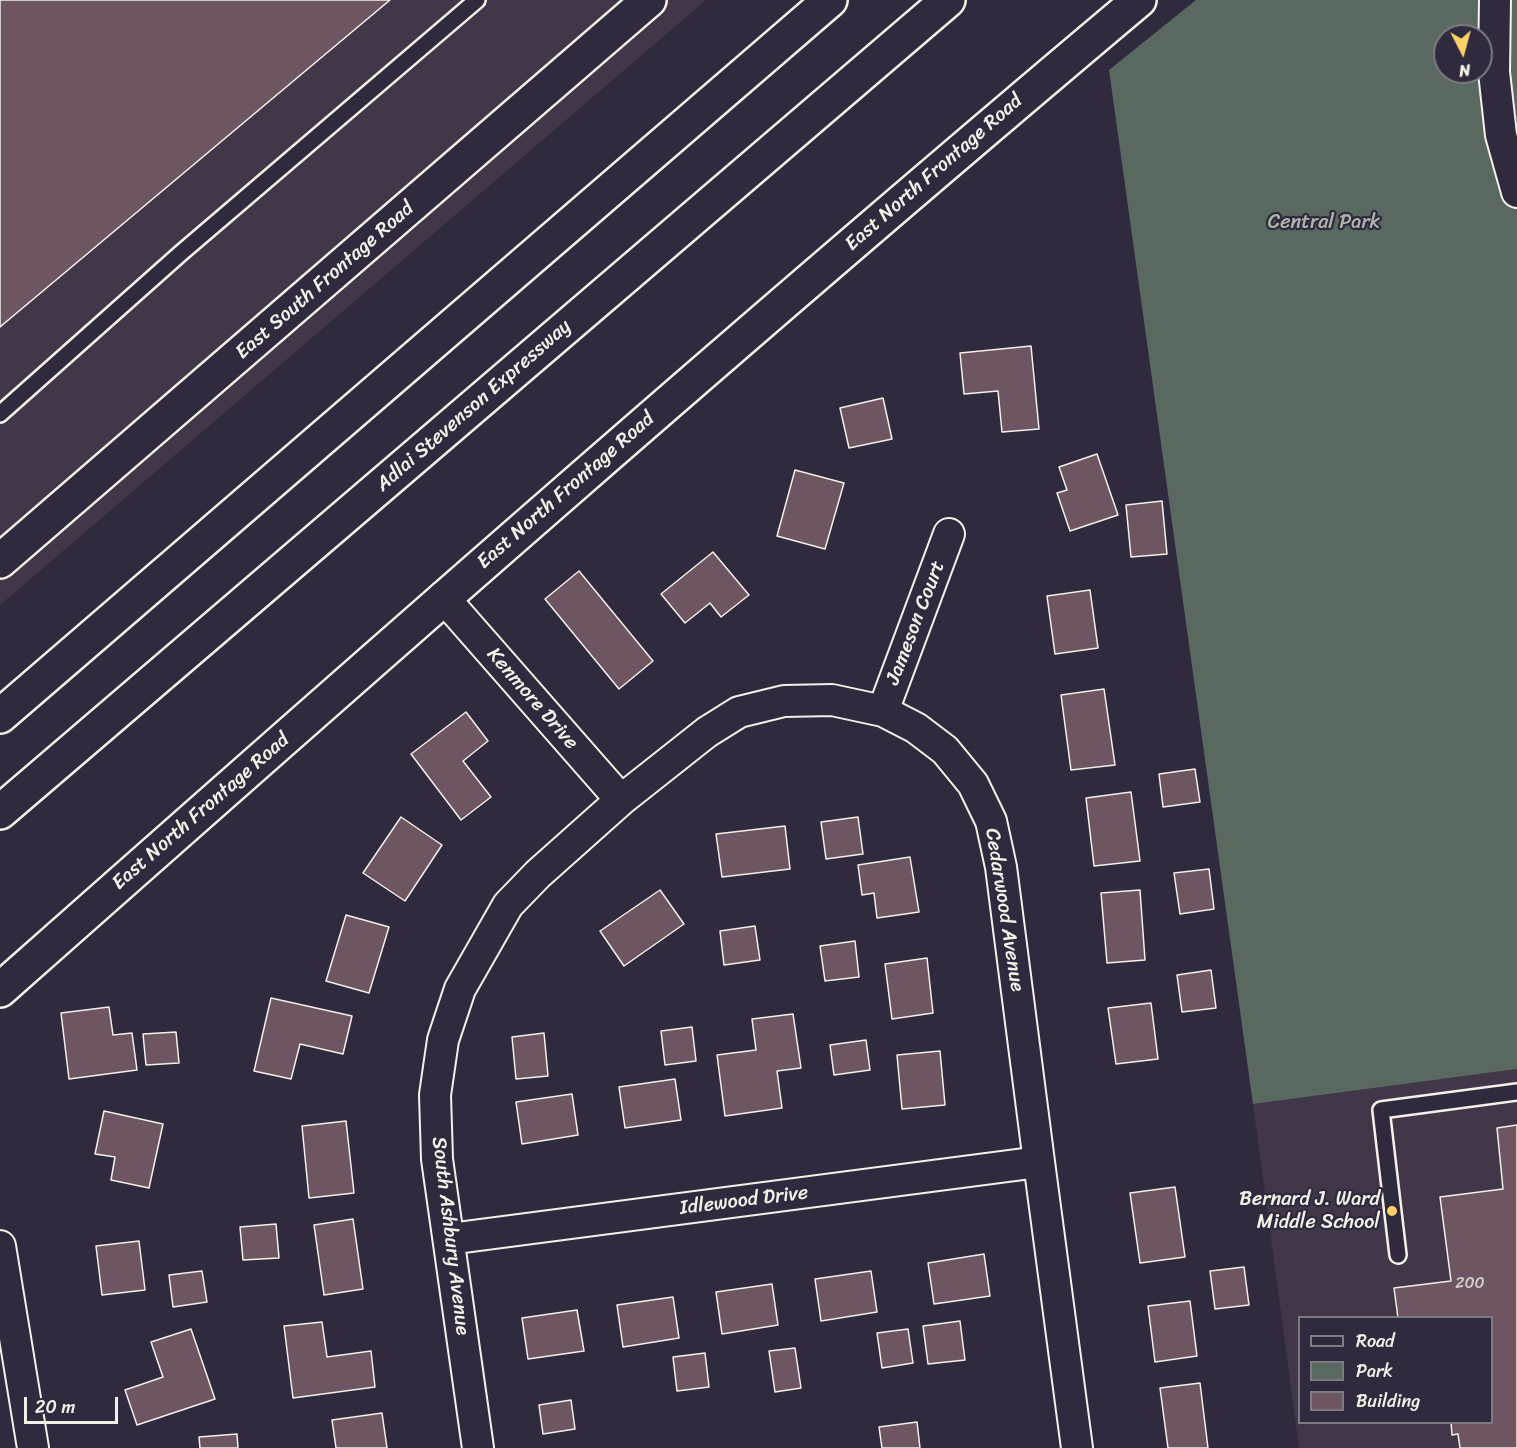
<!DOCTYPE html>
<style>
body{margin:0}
#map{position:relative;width:1517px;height:1448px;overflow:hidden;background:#2f2a3d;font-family:Sriracha,sans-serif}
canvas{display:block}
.legend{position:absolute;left:1298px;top:1316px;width:195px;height:108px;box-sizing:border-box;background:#2f2a3d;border:2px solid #7e7a81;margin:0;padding:8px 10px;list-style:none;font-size:18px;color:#f4f1e8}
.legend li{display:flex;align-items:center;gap:12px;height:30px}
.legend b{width:30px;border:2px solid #7e7a81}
.north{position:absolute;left:1433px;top:24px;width:60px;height:60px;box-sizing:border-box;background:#2f2a3d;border:2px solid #7e7a81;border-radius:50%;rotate:174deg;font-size:16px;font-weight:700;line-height:24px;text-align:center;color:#f4f1e8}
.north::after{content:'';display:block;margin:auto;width:21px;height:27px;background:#ffd166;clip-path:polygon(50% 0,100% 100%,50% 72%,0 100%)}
.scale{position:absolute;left:24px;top:1397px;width:94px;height:27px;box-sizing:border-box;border:3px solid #f4f1e8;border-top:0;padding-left:8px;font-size:18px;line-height:21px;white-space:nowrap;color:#f4f1e8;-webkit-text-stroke:4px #2f2a3d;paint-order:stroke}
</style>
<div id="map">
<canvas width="1517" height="1448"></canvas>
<ul class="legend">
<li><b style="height:8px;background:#2f2a3d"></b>Road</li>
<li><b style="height:16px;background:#5a6960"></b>Park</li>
<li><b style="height:16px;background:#6d5561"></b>Building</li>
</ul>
<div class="north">N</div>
<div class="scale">20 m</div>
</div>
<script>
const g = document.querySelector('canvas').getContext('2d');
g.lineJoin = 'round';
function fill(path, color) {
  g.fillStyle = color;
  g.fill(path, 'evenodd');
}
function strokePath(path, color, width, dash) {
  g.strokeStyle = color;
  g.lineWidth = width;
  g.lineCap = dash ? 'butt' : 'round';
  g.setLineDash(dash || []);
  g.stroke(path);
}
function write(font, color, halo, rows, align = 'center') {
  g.font = font + ' Sriracha,sans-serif';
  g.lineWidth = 4.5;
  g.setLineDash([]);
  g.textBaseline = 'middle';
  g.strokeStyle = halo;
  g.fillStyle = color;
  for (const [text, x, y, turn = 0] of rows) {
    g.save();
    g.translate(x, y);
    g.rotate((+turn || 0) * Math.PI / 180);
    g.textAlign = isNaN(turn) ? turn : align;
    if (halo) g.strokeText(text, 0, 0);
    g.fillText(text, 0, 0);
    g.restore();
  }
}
const built = new Path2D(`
 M0 0H706L0 605Z
 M1517 1069V1448H1299L1253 1104ZM1300 1318H1492V1422H1300Z`);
const green = new Path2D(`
 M1196 0H1517V1069L1253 1104 1109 70ZM1445 36H1481V72H1445Z`);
const building = new Path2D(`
 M0 0H390L0 327Z
 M1031 346 1039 429 1002 432 998 391 964 394 960 353Z
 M883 398 892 439 849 448 840 408Z
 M1097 454 1118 515 1070 531 1057 493 1067 490 1059 467Z
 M795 470 844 483 825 549 777 536Z
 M1162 501 1167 554 1131 557 1126 505Z
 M713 552 749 595 721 617 710 603 685 623 661 594Z
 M579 571 653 661 619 689 545 599Z
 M1090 590 1098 648 1055 654 1047 596Z
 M1104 689 1115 765 1071 770 1061 695Z
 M466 712 488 741 463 761 491 797 461 820 411 754Z
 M1195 769 1200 802 1163 807 1159 774Z
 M1131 792 1140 861 1094 866 1086 798Z
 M401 817 442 845 405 901 363 873Z
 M858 817 863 854 826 859 821 822Z
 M785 826 790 869 722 877 716 834Z
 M910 857 919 912 877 918 874 893 862 895 858 865Z
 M1209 869 1214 909 1180 914 1174 873Z
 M660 890 684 924 624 966 600 931Z
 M1140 890 1145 960 1107 963 1101 893Z
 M346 915 389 927 369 993 326 981Z
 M755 926 760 960 724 965 720 931Z
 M855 941 859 977 825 981 820 946Z
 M927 958 933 1013 892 1019 885 964Z
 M1211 970 1216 1008 1182 1012 1177 975Z
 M271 998 352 1016 343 1054 300 1044 291 1079 254 1071Z
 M1151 1003 1158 1059 1116 1064 1108 1008Z
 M109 1007 113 1035 132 1033 137 1070 69 1079 61 1013Z
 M793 1014 801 1068 777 1071 782 1108 725 1116 717 1055 756 1050 752 1019Z
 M692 1027 696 1061 665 1065 661 1031Z
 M176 1032 179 1063 146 1065 143 1034Z
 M544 1033 548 1076 516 1079 512 1037Z
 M866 1040 870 1070 834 1075 830 1045Z
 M940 1051 945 1105 902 1109 897 1055Z
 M675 1079 681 1120 625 1128 619 1087Z
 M572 1094 578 1135 522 1144 516 1102Z
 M104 1111 163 1124 149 1188 111 1180 115 1157 95 1154Z
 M346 1121 354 1193 309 1198 302 1126Z
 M1517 1125V1448H1460L1458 1434 1452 1435 1451 1422H1492V1318H1398L1394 1288 1451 1281 1440 1197 1503 1189 1497 1128Z
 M1175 1187 1185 1257 1140 1263 1130 1193Z
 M353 1219 363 1289 324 1295 314 1225Z
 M276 1224 279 1258 243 1260 240 1227Z
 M139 1241 145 1290 102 1295 96 1246Z
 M984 1254 990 1296 934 1304 928 1263Z
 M1244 1267 1249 1305 1215 1309 1210 1271Z
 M202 1271 207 1302 173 1307 169 1275Z
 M871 1271 877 1312 821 1321 815 1279Z
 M772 1284 778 1325 722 1334 716 1292Z
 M673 1297 679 1338 623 1347 617 1305Z
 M1190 1301 1197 1356 1155 1362 1148 1306Z
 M577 1310 584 1351 528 1359 522 1318Z
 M960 1321 965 1360 928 1364 923 1326Z
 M322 1322 327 1357 371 1351 375 1387 293 1398 284 1326Z
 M191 1329 215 1399 137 1425 125 1390 163 1377 151 1342Z
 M908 1329 913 1363 882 1368 877 1333Z
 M795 1348 801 1388 775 1392 769 1351Z
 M705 1353 709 1387 677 1391 673 1357Z
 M1200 1383 1208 1448H1168L1160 1388Z
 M571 1400 575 1429 543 1434 539 1405Z
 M382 1413 387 1448H336L332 1420Z
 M917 1422 920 1448H882L879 1427Z
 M237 1434 238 1448H200L199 1437Z`);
const service = new Path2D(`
 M0 414 181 253 477 0
 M1398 1255 1381 1110 1517 1092`);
const minor = new Path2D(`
 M1495 0 1494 72 1501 135 1517 192
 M443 597 621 800
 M883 711 949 534
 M449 1239 1039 1162
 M0 1246 33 1448
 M478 1448 437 1159 435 1095 443 1040 460 989 508 905 538 874 621 800 707 732 739 712 784 701 832 700 883 711 916 728 945 750 973 784 991 821 1001 867 1039 1162 1077 1448`);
const tertiary = new Path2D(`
 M0 561 649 0
 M0 990C377 656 754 324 1139 0`);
const motorway = new Path2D(`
 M0 716 830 0
 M0 812 948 0`);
const markers = [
 [1392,1211,6,"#ffd166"]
];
const numberNames = [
 ["200",1470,1284]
];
const streetNames = [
 ["East North Frontage Road",934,173,-41],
 ["East South Frontage Road",325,281,-41],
 ["Adlai Stevenson Expressway",474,406,-41],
 ["East North Frontage Road",566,491,-41],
 ["Jameson Court",916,623,-69],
 ["Kenmore Drive",532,699,49],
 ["East North Frontage Road",201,812,-41],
 ["Cedarwood Avenue",1004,910,81],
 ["Idlewood Drive",744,1201,-7],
 ["South Ashbury Avenue",450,1236,83]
];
const parkNames = [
 ["Central Park",1324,223]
];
const poiNames = [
 ["Bernard J. Ward",1380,1200],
 ["Middle School",1380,1223]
];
fill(built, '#423748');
fill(green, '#5a6960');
fill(building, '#6d5561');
strokePath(building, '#f4f1e8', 1.5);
strokePath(service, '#f4f1e8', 20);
strokePath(minor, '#f4f1e8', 34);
strokePath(tertiary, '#f4f1e8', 38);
strokePath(motorway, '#f4f1e8', 38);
strokePath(service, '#2f2a3d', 15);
strokePath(minor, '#2f2a3d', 30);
strokePath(tertiary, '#2f2a3d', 33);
strokePath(motorway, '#2f2a3d', 33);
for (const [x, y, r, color] of markers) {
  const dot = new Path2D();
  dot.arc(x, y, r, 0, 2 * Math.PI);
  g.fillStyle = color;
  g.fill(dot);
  strokePath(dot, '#2f2a3d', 2);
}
write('16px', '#d2cac6', null, numberNames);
write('20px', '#f4f1e8', '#2f2a3d', streetNames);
write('20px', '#afb4ab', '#2f2a3d', parkNames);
write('20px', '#f4f1e8', '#2f2a3d', poiNames, 'right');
</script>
